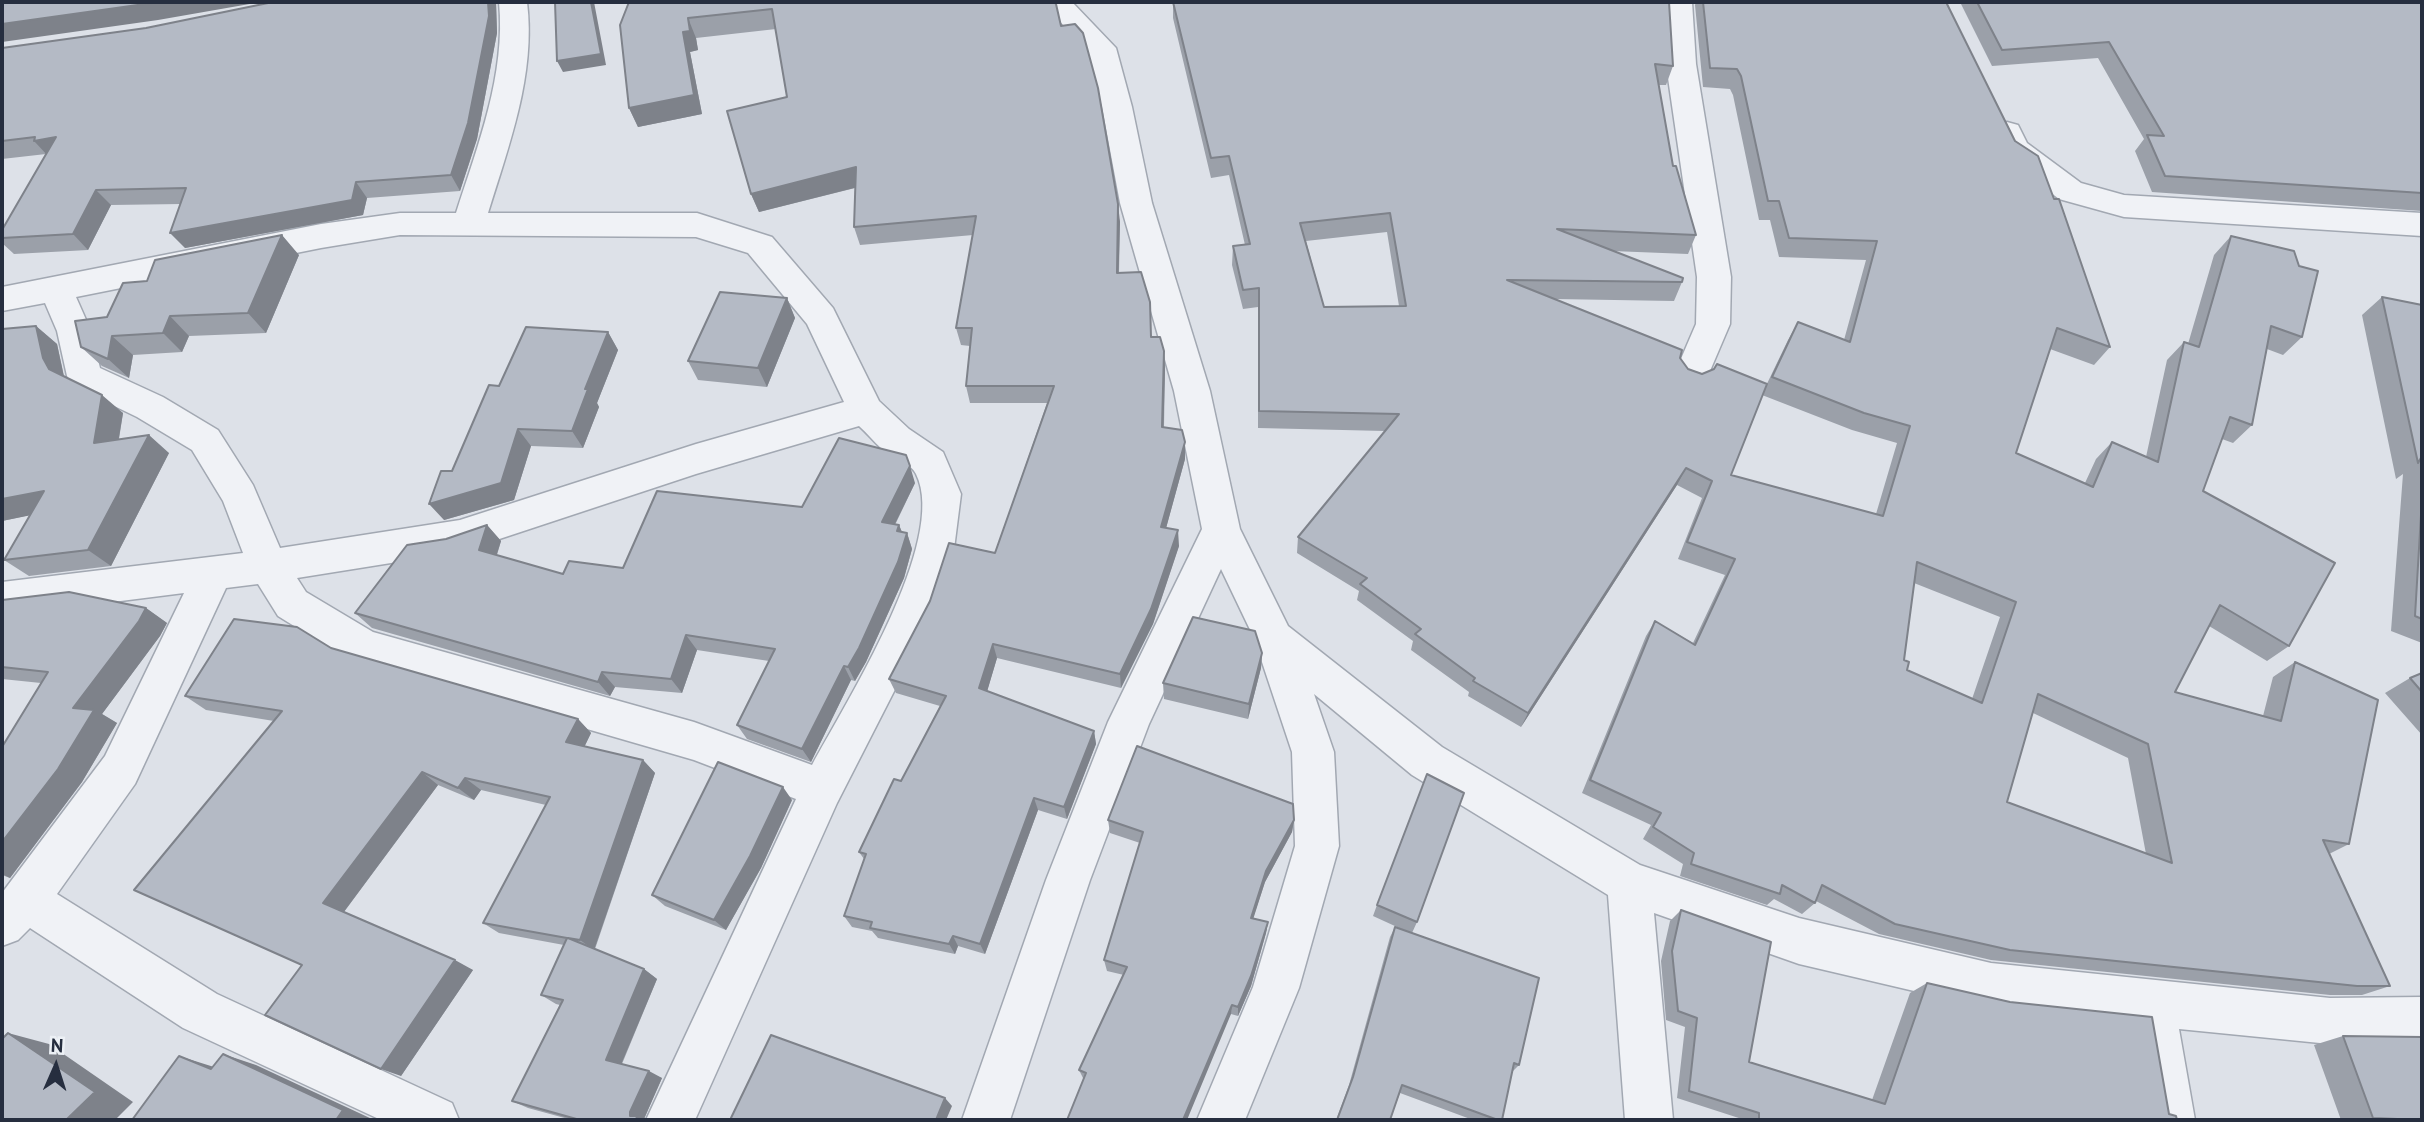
<!DOCTYPE html>
<style>
body{margin:0}
#map{position:relative;width:2424px;height:1122px;overflow:hidden;background:#dde1e8;font-family:"PT Sans",sans-serif}
canvas{display:block}
.frame{position:absolute;inset:0;border:4px solid #262e3f;pointer-events:none}
.north{position:absolute;left:21px;top:1031px;width:70px;height:70px;-webkit-text-stroke:5px #ecf0f5;paint-order:stroke;rotate:3deg;font-size:19px;font-weight:700;line-height:28px;text-align:center;color:#262e3f}
.north::after{content:'';display:block;margin:auto;width:24px;height:32px;background:#262e3f;clip-path:polygon(50% 0,100% 100%,50% 72%,0 100%)}
</style>
<div id="map">
<canvas width="2424" height="1122"></canvas>
<div class="frame"></div>
<div class="north">N</div>
</div>
<script>
const g = document.querySelector('canvas').getContext('2d');
g.lineJoin = 'round';
function strokePath(path, color, width, dash) {
  g.strokeStyle = color;
  g.lineWidth = width;
  g.lineCap = dash ? 'butt' : 'round';
  g.setLineDash(dash || []);
  g.stroke(path);
}
function fill(path, color) {
  g.fillStyle = color;
  g.fill(path, 'evenodd');
}
const minor = new Path2D(`
 M499 2H527C536 74 509 145 488 213H697L772 237 833 308 879 401 909 429 943 452 961 494 954 549 933 615 837 803 695 1120H646L796 799 694 760 349 660 278 616 258 584 226 588 135 784 57 894 217 994 452 1103 459 1120H381L183 1028 30 928 18 940 2 946V893L105 756 184 593 2 616V582L243 553 223 501 192 450 137 417 73 386 67 376 57 331 45 303 2 311V287L321 224 400 213H456C478 145 506 74 499 2ZM400 235 696 237 748 253 807 324 844 402 696 444 460 520 280 548 253 485 218 430 163 397 100 368 91 331 76 297 321 248ZM859 426C867 433 874 442 882 449 892 457 911 463 916 474 949 540 845 704 812 765L694 722 373 632 306 592 297 578 460 552 696 474Z
 M1042 2H1072L1116 48 1132 107 1152 203 1210 391 1240 529 1288 626 1442 747 1640 865 1799 918 1991 963 2330 998 2422 997V1043L2330 1044 2179 1029 2195 1120H2147L2131 1024 1991 1009 1799 964 1654 913 1673 1120H1625L1608 895 1412 775 1314 694 1334 752 1339 846 1299 988 1245 1120H1197L1253 987 1295 846 1292 752 1254 638 1221 569 1149 724 1090 880 1010 1120H962L1046 880 1108 722 1202 529 1174 391 1120 203 1102 107 1087 51Z
 M1664 2H1692L1696 64 1731 277 1730 324 1704 385 1692 389 1680 385 1674 375 1696 324 1697 277 1666 64Z
 M2007 122 2018 125 2027 143 2081 183 2124 195 2422 213V236L2124 217 2059 199 2004 156 1992 132 1996 125Z`);
const wall = new Path2D(`
 M273 2H497H496L497 33 477 139 460 191 367 198 363 215 185 248 181 204 111 205 88 250 14 254 2 243V230L46 154 2 159V48L146 28Z
 M629 2H1054L1120 222 1119 273 1152 337 1164 351 1165 369 1164 427 1185 442V459L1166 528 1179 546 1153 624 1121 688 997 658 987 691 1094 731 1096 744 1067 819 1038 810 985 954 958 946 955 954 878 938 872 931 852 927 844 916 864 859 859 852 901 781 940 706 896 693 889 679 995 553 1047 403H970L966 386 970 346 961 345 956 328 973 235 860 245 854 227 855 188 759 212 751 194 787 97 776 29 696 38 698 50 690 52 702 114 638 127 629 108Z
 M1173 2H1669L1673 66 1666 85H1658L1673 166 1696 235 1688 254 1612 251 1682 282 1674 301 1555 299 1680 358 1688 369 1763 392 1788 340 1798 322 1844 340 1866 260 1779 257 1770 220H1759L1733 95 1730 89 1703 87 1695 5 1696 2H1946L2110 347 2094 365 2050 349 2016 453 2085 483 2096 459 2112 442 2146 457 2167 360 2184 342 2188 344 2214 255 2231 236 2302 337 2283 355 2267 349 2252 425 2233 443 2222 439 2203 491 2289 646 2267 661 2209 626 2175 692 2263 716 2273 677 2295 662 2349 844 2329 854 2390 986 2362 995H2330L1991 960 1879 934 1816 901 1815 903 1802 914 1774 899 1767 905 1680 876 1683 864 1643 839 1651 825 1582 793 1646 636 1655 621 1693 643 1725 575 1678 559 1702 498 1677 485 1521 727 1468 696 1469 692 1411 650 1413 641 1357 600 1359 591 1297 553 1298 537 1385 431 1258 428V307L1243 309 1232 265 1233 246 1245 245 1229 175 1211 178 1173 18ZM1387 232 1399 306 1324 307 1306 241ZM1762 395 1852 430 1897 443 1876 514 1731 475ZM1914 583 2000 617 1972 699 1907 670 1904 660ZM2033 713 2128 758 2146 854 2007 802Z
 M1960 2H2422V211L2152 192 2135 151 2144 139 2098 58 1992 66Z
 M299 255 266 333 189 336 182 352 133 355 129 378 102 366 81 347 107 317 147 281Z
 M2382 297 2422 305V643L2391 631 2403 474 2396 479 2362 315Z
 M787 298 795 318 767 387 698 380 688 361Z
 M36 326 57 344 64 376 123 413 119 439 169 453 111 566 29 576 4 560 30 515 2 521Z
 M608 332 618 350 597 403 599 407 583 448 531 446 514 500 444 520 452 471 499 386Z
 M915 483 895 525H899L902 532 907 533 912 549 904 578 866 662 855 681 851 680 811 762 747 739 737 725 769 661 697 650 682 693 615 687 610 696 372 628 355 613 446 539 487 525 501 541 497 555 563 574 623 568 802 507Z
 M2 600 146 608 167 623 160 636 102 714 117 723 82 782 10 878 2 875V747L41 683 2 679Z
 M331 648 578 719 591 733 584 747 643 760 655 773 595 949 644 969 657 979 622 1064 662 1078 644 1119 646 1120H572L528 1108 512 1101 560 1005 556 1004 541 995 564 945 499 933 483 923 546 805 481 790 474 800 438 785 344 912 473 970 401 1076 274 721 206 710 185 696Z
 M1262 653 1261 668 1248 719 1164 699 1163 683Z
 M2422 673V735L2385 693 2410 678Z
 M792 800 761 868 726 930 665 906 652 895Z
 M1108 820H1294L1292 832 1265 882 1253 918 1268 922 1266 933 1251 986 1238 1016 1231 1014 1084 1079 1083 1078 1079 1070 1124 975 1107 971 1104 960 1140 843 1110 833Z
 M1377 905 1417 922 1412 933 1519 1065 1512 1072 1502 1120H1473L1400 1093 1390 1120H1336L1349 1085 1390 937 1395 927 1408 932 1373 916Z
 M1681 910 1749 1062 1872 1100 1910 993 1927 983 2169 1114 2177 1120H1745L1677 1098 1685 1027 1666 1020 1661 961 1670 921Z
 M2343 1036 2422 1120H2341L2314 1045Z`);
const shadedWall = new Path2D(`
 M159 2H261L158 20 2 42V24Z
 M488 2H497H496L497 33 477 139 460 191 451 175Z
 M591 2H594L606 65 563 72 557 61Z
 M688 18 696 38 698 50 690 52 702 114 638 127 629 108 683 32Z
 M56 137 49 157 34 141Z
 M856 167 862 186 759 212 751 194Z
 M356 182 367 198 363 215 185 248 170 233Z
 M96 190 111 205 88 250 73 234Z
 M1118 204 1120 222 1118 291 1117 273Z
 M282 235 299 255 266 333 248 313Z
 M787 298 795 318 767 387 758 368Z
 M170 316 189 336 182 352 163 333Z
 M36 326 57 344 64 377 49 369 43 358Z
 M608 332 618 350 597 403 599 407 583 448 572 431 585 389Z
 M112 336 133 355 129 378 108 359Z
 M1164 351 1165 369 1163 444 1162 427Z
 M102 395 123 413 115 461 94 443Z
 M518 429 531 446 514 500 444 520 429 504Z
 M149 435 169 453 111 566 88 550Z
 M1185 442V459L1162 543 1161 527Z
 M910 466 915 483 888 538 882 522Z
 M1686 468 1677 485 1521 727 1528 713Z
 M44 491 66 508 2 521V499Z
 M487 525 501 541 493 566 479 550Z
 M899 525 905 540 907 533 912 549 904 578 866 662 855 681 848 667Z
 M1178 530 1179 546 1153 624 1121 688 1120 674Z
 M146 608 167 623 160 636 102 714 117 723 82 782 10 878 2 874V842L73 708Z
 M686 635 697 650 682 693 671 679Z
 M993 644 997 658 984 702 979 688Z
 M1262 653 1261 668 1248 719 1249 704Z
 M844 666 851 680 811 762 802 749Z
 M602 672 615 687 610 696 598 682Z
 M578 719 591 733 580 756 566 742Z
 M1094 731 1096 744 1067 819 1064 807Z
 M643 760 655 773 594 950 580 940Z
 M422 772 438 785 343 913 323 903Z
 M465 778 481 790 474 800 458 788Z
 M783 787 792 800 761 868 726 930 714 920Z
 M1034 798 1038 810 985 954 980 944Z
 M1294 820 1292 832 1265 882 1250 929 1251 918 1266 871Z
 M1268 922 1266 933 1251 986 1238 1016V1007Z
 M953 936 958 946 955 954 949 944Z
 M455 960 473 970 401 1076 381 1069Z
 M644 969 657 979 620 1067 606 1060Z
 M1232 1005 1231 1014 1187 1120H1183Z
 M8 1033 49 1044 133 1102 115 1120H66Z
 M223 1054 256 1065 372 1119V1120H336Z
 M179 1056 214 1067 211 1069Z
 M649 1071 662 1078 644 1119 646 1120H636L630 1116V1112Z
 M945 1098 952 1106 946 1120H936Z`);
const building = new Path2D(`
 M2 2H159L2 24Z
 M273 2H488L489 16 468 123 451 175 356 182 352 200 170 233 186 188 96 190 73 234 2 238V230L56 137 34 141 35 137 2 141V48L146 28Z
 M555 2H591L601 54 557 61Z
 M629 2H1054L1056 4 1061 26 1075 24 1083 33 1098 88 1118 204 1117 273 1141 272 1150 302 1151 337H1160L1164 351 1162 427 1182 430 1185 442 1161 527 1178 530 1151 609 1120 674 993 644 979 688 1094 731 1064 807 1034 798 980 944 953 936 949 944 870 928 872 922 844 916 866 854 859 852 894 779 901 781 946 696 889 679 930 601 949 543 995 553 1054 386H966L972 328H956L976 216 854 227 856 167 751 194 727 111 787 97 772 9 688 18 690 31 683 32 694 95 629 108 620 25Z
 M1173 2H1669L1673 66 1655 64 1673 166H1676L1696 235 1557 229 1683 278 1682 282 1507 280 1682 350 1680 358 1688 369 1702 374 1714 369 1717 364 1767 384 1731 475 1883 516 1910 426 1864 413 1772 377 1798 322 1850 342 1877 241 1789 238 1779 201H1768L1741 76 1737 69 1710 68 1703 2H1946L2015 141 2038 156 2054 199H2059L2110 347 2057 328 2016 453 2093 487 2112 442 2158 462 2184 342 2199 347 2231 236 2294 251 2299 266 2318 271 2302 337 2271 326 2252 425 2230 417 2203 491 2335 563 2289 646 2220 605 2175 692 2281 721 2295 662 2378 700 2349 844 2323 840 2390 986H2357L2010 950 1895 924 1822 885 1815 903 1782 885 1780 894 1691 864 1694 853 1653 827 1661 813 1590 780 1655 621 1695 645 1735 559 1687 542 1712 481 1686 468 1528 713 1473 681 1475 678 1415 634 1421 629 1360 584 1367 578 1298 537 1399 414 1259 411V288L1243 290 1233 246 1250 244 1229 156 1211 158ZM1390 213 1406 306 1324 307 1300 223ZM1917 562 2016 602 1982 703 1907 670 1909 662 1904 660ZM2038 694 2148 744 2172 863 2007 802Z
 M1977 2H2422V193L2165 176 2147 135 2164 136 2109 42 2002 50Z
 M282 235 248 313 170 316 163 333 112 336 108 359 81 347 75 321 107 317 123 283 147 281 155 260Z
 M720 292 787 298 758 368 688 361Z
 M2382 297 2422 305V456L2418 463Z
 M36 326 43 358 49 369 102 395 94 443 149 435 88 550 4 560 44 491 2 499V329Z
 M526 327 608 332 585 389H588L572 431 518 429 501 483 429 504 441 471H452L489 385 499 386Z
 M839 438 906 455 910 466 882 522 899 525 897 531 907 533 898 562 859 648 848 667 844 666 802 749 737 725 775 649 686 635 671 679 602 672 598 682 355 613 407 545 446 539 487 525 479 550 563 574 569 561 623 568 657 491 802 507Z
 M2422 498V619L2415 616Z
 M69 592 146 608 139 621 73 708 94 710 58 769 2 842V747L48 672 2 667V600Z
 M1193 617 1255 631 1262 653 1249 704 1163 683Z
 M234 619 297 627 331 648 578 719 566 742 643 760 580 940 568 938 644 969 606 1060 649 1071 630 1112V1116H637L636 1120H580L512 1101 563 1000 541 995 567 938 483 923 550 797 465 778 458 788 422 772 323 903 455 960 381 1069 265 1015 302 965 134 890 282 711 185 696Z
 M2422 673V692L2410 678Z
 M1137 746 1293 804 1294 820 1266 871 1251 918 1268 922 1251 976 1238 1007 1232 1005 1183 1120H1067L1086 1073 1079 1070 1127 967 1104 960 1143 832 1108 820Z
 M718 762 783 787 750 856 714 920 652 895Z
 M1427 774 1464 793 1417 922 1377 905Z
 M1681 910 1771 942 1749 1062 1885 1104 1927 983 2010 1002 2152 1017 2169 1114 2176 1116 2177 1120H1759V1113L1689 1091 1697 1018 1678 1011 1672 951Z
 M1395 927 1539 978 1519 1065 1514 1063 1502 1120H1498L1402 1085 1390 1120H1337L1353 1077Z
 M8 1033 95 1092 66 1120H2V1039Z
 M771 1035 945 1098 936 1120H730Z
 M2343 1036 2422 1037V1120L2373 1118Z
 M223 1054 343 1110 336 1120H132L179 1056 211 1069Z`);
strokePath(minor, '#a2a8b2', 3);
fill(minor, '#f0f2f6');
fill(wall, '#9ba0a9');
fill(shadedWall, '#7e828a');
fill(building, '#b4bac5');
strokePath(building, '#7e828a', 2);
</script>
